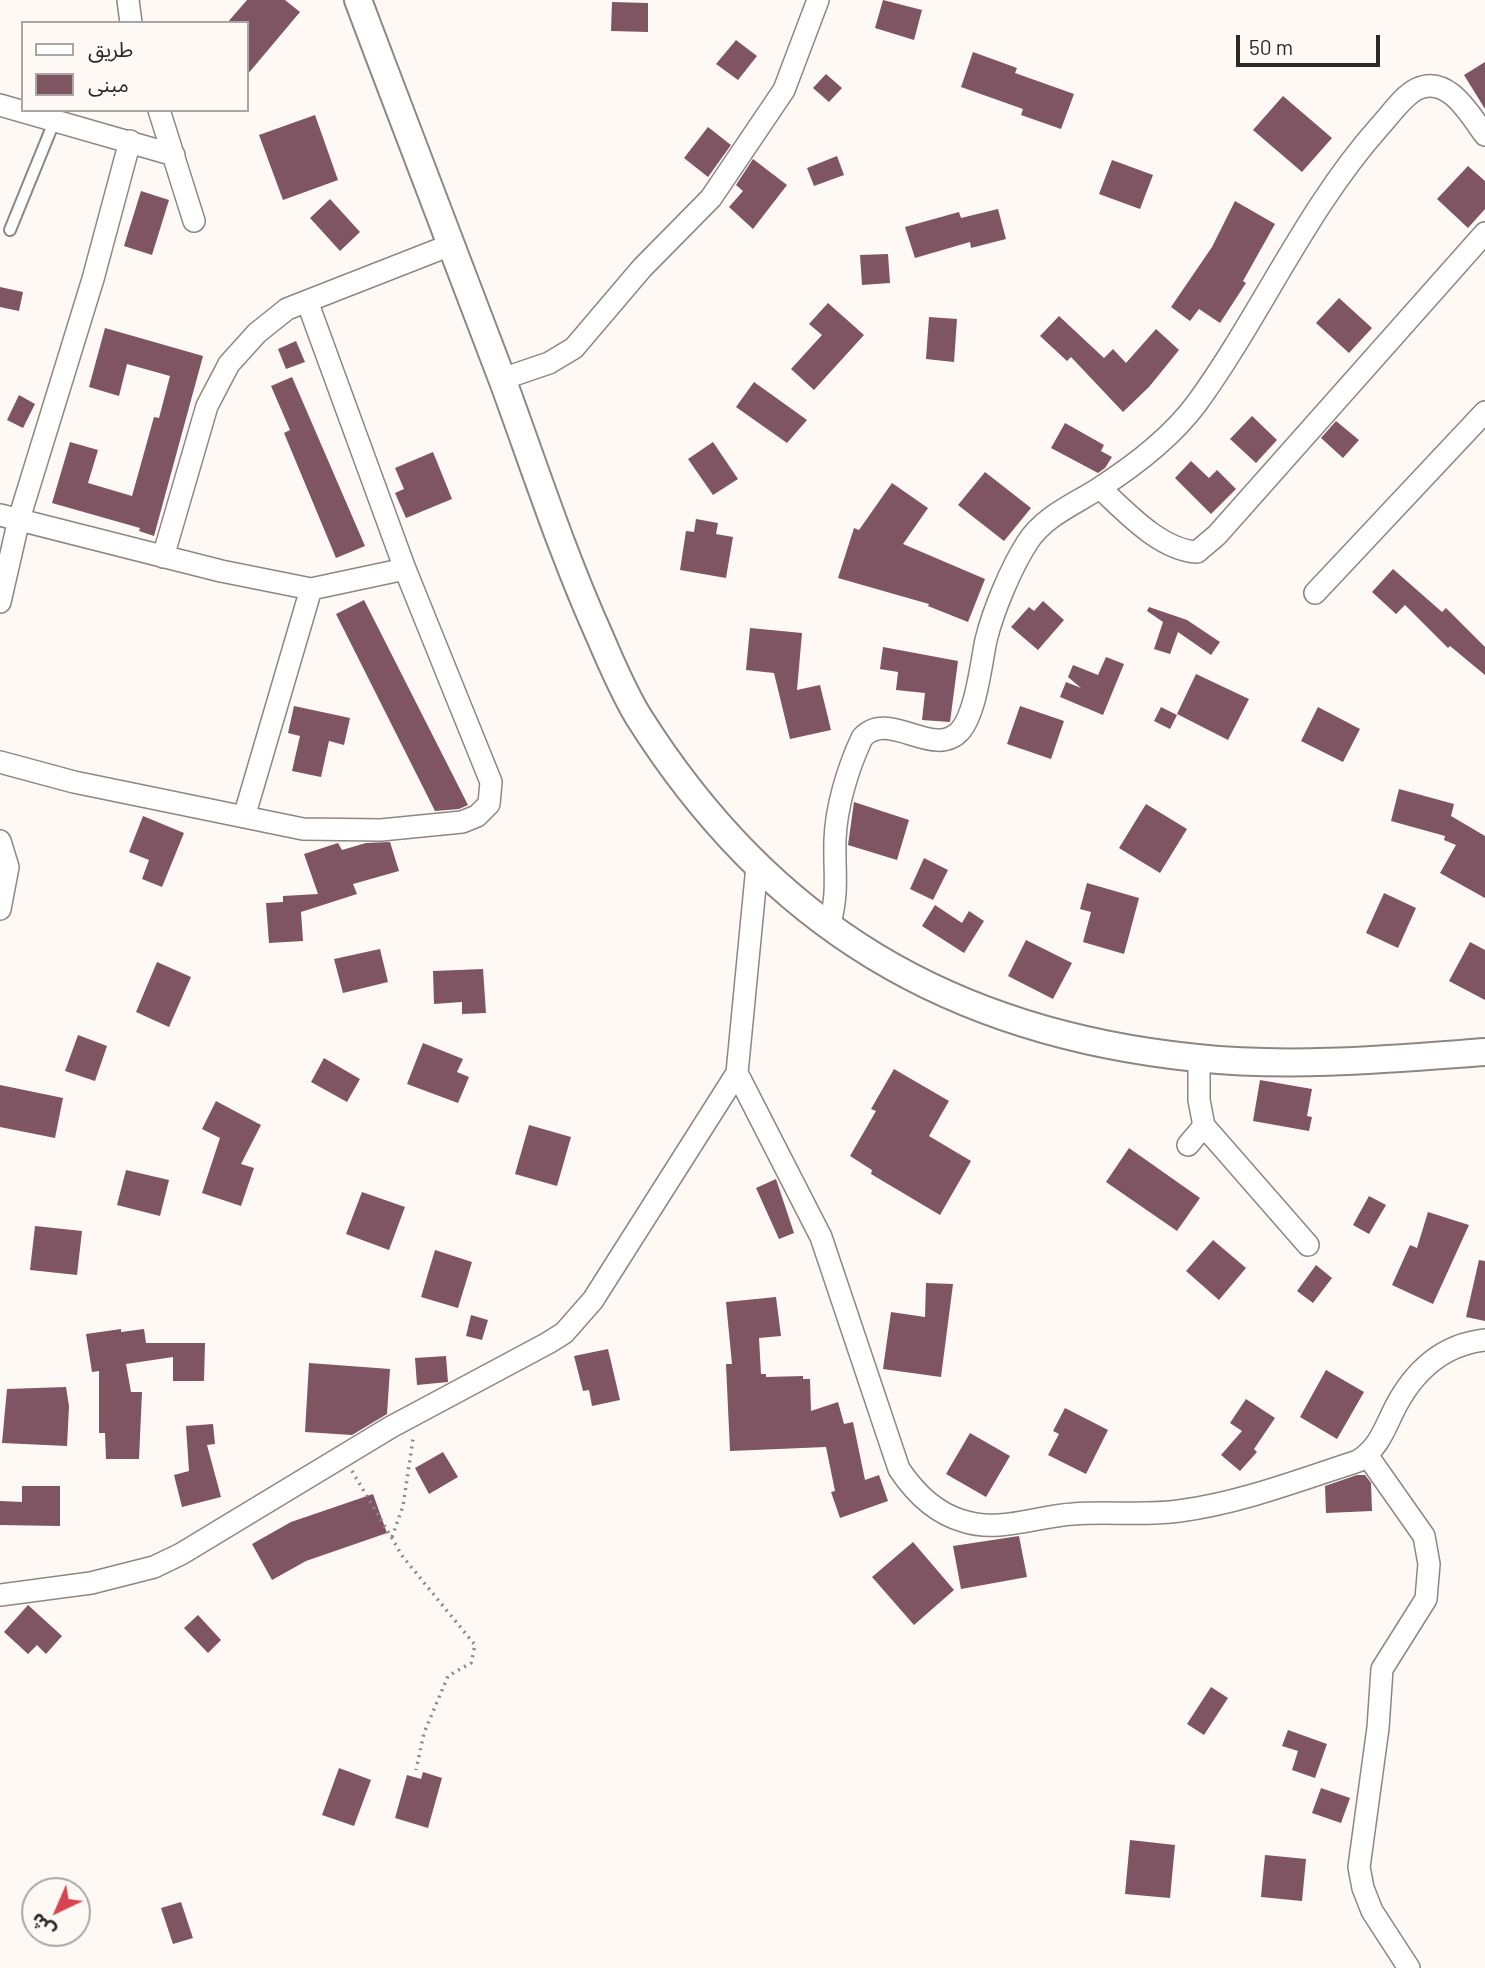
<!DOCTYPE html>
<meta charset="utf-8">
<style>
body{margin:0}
#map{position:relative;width:1485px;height:1968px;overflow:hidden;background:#fff9f5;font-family:Barlow,"Noto Sans Arabic",sans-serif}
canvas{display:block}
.legend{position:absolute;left:21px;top:21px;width:228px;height:91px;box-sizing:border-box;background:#fff9f5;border:2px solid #aba6a3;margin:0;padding:9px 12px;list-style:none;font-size:21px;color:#2c2a28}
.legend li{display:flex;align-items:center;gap:14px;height:35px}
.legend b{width:35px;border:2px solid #aba6a3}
.north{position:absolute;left:21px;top:1877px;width:70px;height:70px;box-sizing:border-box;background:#fff9f5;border:2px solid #aba6a3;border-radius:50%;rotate:224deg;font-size:19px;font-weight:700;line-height:28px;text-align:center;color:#2c2a28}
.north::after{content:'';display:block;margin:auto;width:24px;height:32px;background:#d54551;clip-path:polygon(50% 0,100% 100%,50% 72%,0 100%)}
.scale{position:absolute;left:1236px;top:35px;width:144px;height:32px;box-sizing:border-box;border:4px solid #2c2a28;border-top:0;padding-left:9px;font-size:21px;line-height:24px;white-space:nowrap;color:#2c2a28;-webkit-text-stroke:5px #fff9f5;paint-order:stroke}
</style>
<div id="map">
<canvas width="1485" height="1968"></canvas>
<ul class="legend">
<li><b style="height:9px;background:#fff"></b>طريق</li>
<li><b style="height:19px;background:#7f5463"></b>مبنى</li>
</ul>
<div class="north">ش</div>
<div class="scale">50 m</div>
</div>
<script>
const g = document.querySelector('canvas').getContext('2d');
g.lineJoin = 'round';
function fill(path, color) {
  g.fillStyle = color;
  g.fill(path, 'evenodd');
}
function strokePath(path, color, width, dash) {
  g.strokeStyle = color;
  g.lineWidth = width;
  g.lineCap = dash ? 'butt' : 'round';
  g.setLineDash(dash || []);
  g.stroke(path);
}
const building = new Path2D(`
 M247 0H285L300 12 247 75V23H227Z
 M883 0 922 10 914 40 875 28Z
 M612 2 648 3V32L611 31Z
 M736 40 757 56 738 80 716 64Z
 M973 52 1017 68 1015 73 1074 94 1061 129 1021 115 1023 109 961 87Z
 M1485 62V109L1464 75Z
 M826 74 842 88 829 102 813 88Z
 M1283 96 1332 138 1302 172 1253 130Z
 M315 115 338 180 283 200 259 135Z
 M708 127 731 145 708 177 684 158Z
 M837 156 844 175 814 186 807 168Z
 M753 159 787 185 753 229 729 207 743 191 736 185Z
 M1112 160 1153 175 1140 209 1099 194Z
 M1468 166 1485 181V209L1468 228 1437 199Z
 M141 191 169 200 152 255 124 246Z
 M330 199 360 232 340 251 310 218Z
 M1235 201 1275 224 1243 281 1246 283 1220 323 1199 309 1190 321 1171 307 1212 247Z
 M998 209 1006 239 971 248 970 242 915 258 905 227 959 212 961 218Z
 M888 254 890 283 862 285 860 255Z
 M0 287 23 292 19 311 0 307Z
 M1339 298 1372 328 1349 353 1316 323Z
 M828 303 864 335 814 390 791 369 822 335 809 324Z
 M1059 316 1104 358 1113 349 1126 363 1156 329 1179 350 1149 387 1123 412 1071 357 1067 361 1040 336Z
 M929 317 957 319 954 362 926 359Z
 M105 328 203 356 154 536 139 531 140 528 52 503 70 442 98 450 88 483 132 496 154 417 159 418 170 376 127 364 119 396 89 387Z
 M296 341 305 362 286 369 278 349Z
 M292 377 365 546 336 558 284 433 290 430 271 386Z
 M754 382 807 420 787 443 736 407Z
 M19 395 35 404 23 428 7 420Z
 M1252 416 1277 440 1256 463 1230 439Z
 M1336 421 1359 440 1343 458 1321 438Z
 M1065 423 1104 445 1101 451 1112 457 1105 468 1098 473 1051 448Z
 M713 442 738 479 713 495 688 459Z
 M433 452 452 499 406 518 395 493 404 489 395 468Z
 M1191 461 1209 478 1217 470 1236 489 1211 514 1175 478Z
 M985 472 1031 508 1004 541 958 505Z
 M892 483 928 508 903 544 985 579 968 622 928 606 929 604 838 578 854 528 859 530Z
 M696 519 718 523 716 534 733 537 726 578 680 570 686 531 694 532Z
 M1393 569 1442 612 1446 608 1485 647V675L1450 646 1448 648 1405 605 1396 614 1372 592Z
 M364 600 468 805 459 809 435 811 336 614Z
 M1043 601 1064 620 1038 650 1011 627 1029 607 1034 611Z
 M1149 607 1187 620 1220 642 1211 655 1178 632 1170 654 1154 649 1163 622 1147 611Z
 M750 628 802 633 797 690 820 685 831 730 790 739 774 673 746 670Z
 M883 647 958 661 950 722 922 720 925 693 896 690 898 672 880 669Z
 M1106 657 1124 664 1103 715 1060 697 1066 682 1081 688 1068 677 1073 665 1098 675Z
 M1196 674 1249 699 1228 740 1177 714Z
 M294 706 350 718 344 745 329 741 321 777 292 771 300 736 288 733Z
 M1020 706 1064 721 1051 759 1007 744Z
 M1161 707 1177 715 1170 729 1154 721Z
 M1318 707 1360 729 1343 762 1301 741Z
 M1399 789 1454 804 1451 816 1485 836V898L1440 873 1456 845 1444 840 1445 836 1391 821Z
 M854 802 909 820 897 860 848 845Z
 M1146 804 1187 829 1160 873 1119 848Z
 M143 816 184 833 162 887 142 879 149 860 129 852Z
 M390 842 399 871 353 884 357 894 301 912 303 941 269 943 266 903 283 902V896L318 894 304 854 338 843 342 850 366 843Z
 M924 858 948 870 933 900 910 889Z
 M1087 883 1139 898 1124 954 1083 942 1091 912 1080 909Z
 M1384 893 1416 908 1398 948 1366 933Z
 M935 905 962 923 969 911 984 921 964 953 922 926Z
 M1026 940 1072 963 1053 999 1008 976Z
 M1470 942 1485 950V1000L1449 981Z
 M380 949 388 982 343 993 334 959Z
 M157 962 191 977 169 1027 136 1012Z
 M483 969 486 1013 462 1014V1002L434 1004 433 971Z
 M78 1035 107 1046 95 1081 65 1071Z
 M423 1043 463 1059 457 1072 469 1077 458 1103 407 1084Z
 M324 1058 360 1079 347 1102 311 1082Z
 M894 1069 949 1101 929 1136 971 1161 940 1215 871 1174 872 1170 850 1156 876 1111 871 1109Z
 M1260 1080 1312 1089 1307 1116 1312 1117 1309 1131 1253 1121Z
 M0 1085 63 1098 55 1138 0 1127Z
 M216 1101 261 1125 241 1164 254 1168 241 1206 202 1193 220 1138 202 1129Z
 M529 1125 571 1137 557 1186 515 1174Z
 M1129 1148 1200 1198 1177 1231 1106 1182Z
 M126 1170 169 1180 160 1216 117 1205Z
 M776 1179 794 1233 779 1239 756 1188Z
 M362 1192 405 1207 389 1250 346 1234Z
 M1369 1196 1386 1205 1369 1234 1353 1225Z
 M1428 1212 1469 1225 1433 1304 1392 1285 1410 1245 1417 1248Z
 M35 1226 82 1231 77 1275 30 1270Z
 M1213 1240 1246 1268 1219 1300 1186 1271Z
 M435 1250 472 1262 458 1308 421 1297Z
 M1479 1260 1485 1261V1321L1466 1317Z
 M1316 1265 1332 1278 1313 1303 1297 1291Z
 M926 1283 953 1284 941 1377 883 1369 891 1312 925 1317Z
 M776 1297 781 1336 759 1338 761 1374H766V1377L803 1376V1379H810L811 1411 838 1402 844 1424 853 1422 865 1480 879 1475 888 1501 840 1518 831 1492 835 1491 826 1447 730 1451 726 1364H732L726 1302Z
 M471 1315 488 1320 482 1340 466 1336Z
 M121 1329V1332L144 1329 146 1343H205L204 1381H173V1357L126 1364 131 1392H142L139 1459H106L105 1433H99V1371L92 1372 86 1334Z
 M608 1349 620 1400 592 1406 589 1390 583 1391 574 1356Z
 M446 1356 448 1382 417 1385 415 1358Z
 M309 1363 390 1369 387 1414 352 1435 305 1432Z
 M1326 1370 1364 1392 1337 1439 1300 1417Z
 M66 1387 69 1406 67 1446 2 1443 7 1389Z
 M1246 1399 1275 1418 1254 1449 1257 1452 1240 1471 1221 1455 1242 1431 1230 1423Z
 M1065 1408 1108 1430 1086 1474 1048 1455 1059 1434 1053 1431Z
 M213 1424 215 1444 207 1445 221 1497 182 1507 174 1475 189 1471 186 1426Z
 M970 1433 1010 1456 986 1497 946 1474Z
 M443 1452 458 1477 429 1494 415 1468Z
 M1357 1475H1365L1371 1483 1372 1511 1326 1513 1325 1486Z
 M22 1486H60V1526L0 1525V1501L22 1502Z
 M373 1494 387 1533 306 1561 272 1580 252 1544 291 1522Z
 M1019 1536 1027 1577 961 1589 953 1546Z
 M913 1542 954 1590 914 1625 872 1577Z
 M28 1605 62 1636 46 1654 37 1645 28 1654 4 1632Z
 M198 1615 221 1640 208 1653 184 1628Z
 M1211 1687 1228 1698 1204 1735 1187 1724Z
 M1288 1730 1327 1744 1315 1778 1292 1770 1298 1751 1282 1746Z
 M339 1768 371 1780 354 1826 322 1815Z
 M423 1772 442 1778 428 1828 395 1818 407 1775 421 1779Z
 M1321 1788 1350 1798 1341 1823 1312 1813Z
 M1130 1840 1175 1845 1170 1898 1125 1894Z
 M1265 1855 1306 1859 1302 1901 1261 1897Z
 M181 1902 193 1938 173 1944 161 1908Z`);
const path = new Path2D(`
 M352 1471 403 1557 475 1645 471 1663 448 1676 424 1733 416 1770
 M392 1537 403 1506 413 1439`);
const service = new Path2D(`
 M10 230 54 122`);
const minor = new Path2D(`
 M128 0 131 23
 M0 105 174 155
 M159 110 194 221
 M502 379 549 363 574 348 642 268 711 198 784 90 818 0
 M1100 488C1126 512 1160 550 1197 552L1217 535 1485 233
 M0 515 221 571 311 589 405 569
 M163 557 207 406 229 364 257 333 287 309 453 244
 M1315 593 1485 412
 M0 602 19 519 93 279 130 141
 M0 762 74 782 303 829 381 830 462 822 477 816 489 804 491 782 405 569 307 301
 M244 817 311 589
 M0 841 8 867 0 909
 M829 927C839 891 834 875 835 840 836 807 848 768 862 738 888 708 934 760 960 731 976 713 981 664 986 640 993 611 1011 568 1027 543 1043 517 1073 505 1098 489 1134 466 1171 438 1197 403 1262 313 1306 209 1380 126 1391 114 1403 96 1417 89 1448 74 1470 115 1485 135
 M737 1073 821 1237 899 1469C915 1493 935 1513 963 1521 999 1533 1037 1516 1073 1514 1108 1511 1144 1516 1179 1511 1240 1503 1300 1480 1358 1461 1377 1449 1383 1433 1392 1414 1411 1374 1440 1345 1485 1340
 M1204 1126 1308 1245
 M1188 1145 1204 1126 1199 1100V1059
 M1367 1455 1424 1536 1429 1564 1426 1599 1382 1669 1378 1728 1359 1867 1363 1888 1372 1911 1409 1968
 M0 1595 91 1583 154 1567 181 1554 391 1427 548 1343 564 1333 593 1300 737 1073 757 866`);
const tertiary = new Path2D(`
 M358 0C406 128 456 255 504 384 535 469 563 555 600 637 611 663 623 691 638 716 770 926 951 1033 1197 1058 1292 1068 1390 1059 1485 1052`);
fill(building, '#7f5463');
strokePath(service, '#8d8784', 14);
strokePath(minor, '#8d8784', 24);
strokePath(tertiary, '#8d8784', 30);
strokePath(path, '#8c8885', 3.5, [2, 5]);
strokePath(service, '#fff', 10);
strokePath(minor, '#fff', 21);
strokePath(tertiary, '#fff', 26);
</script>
